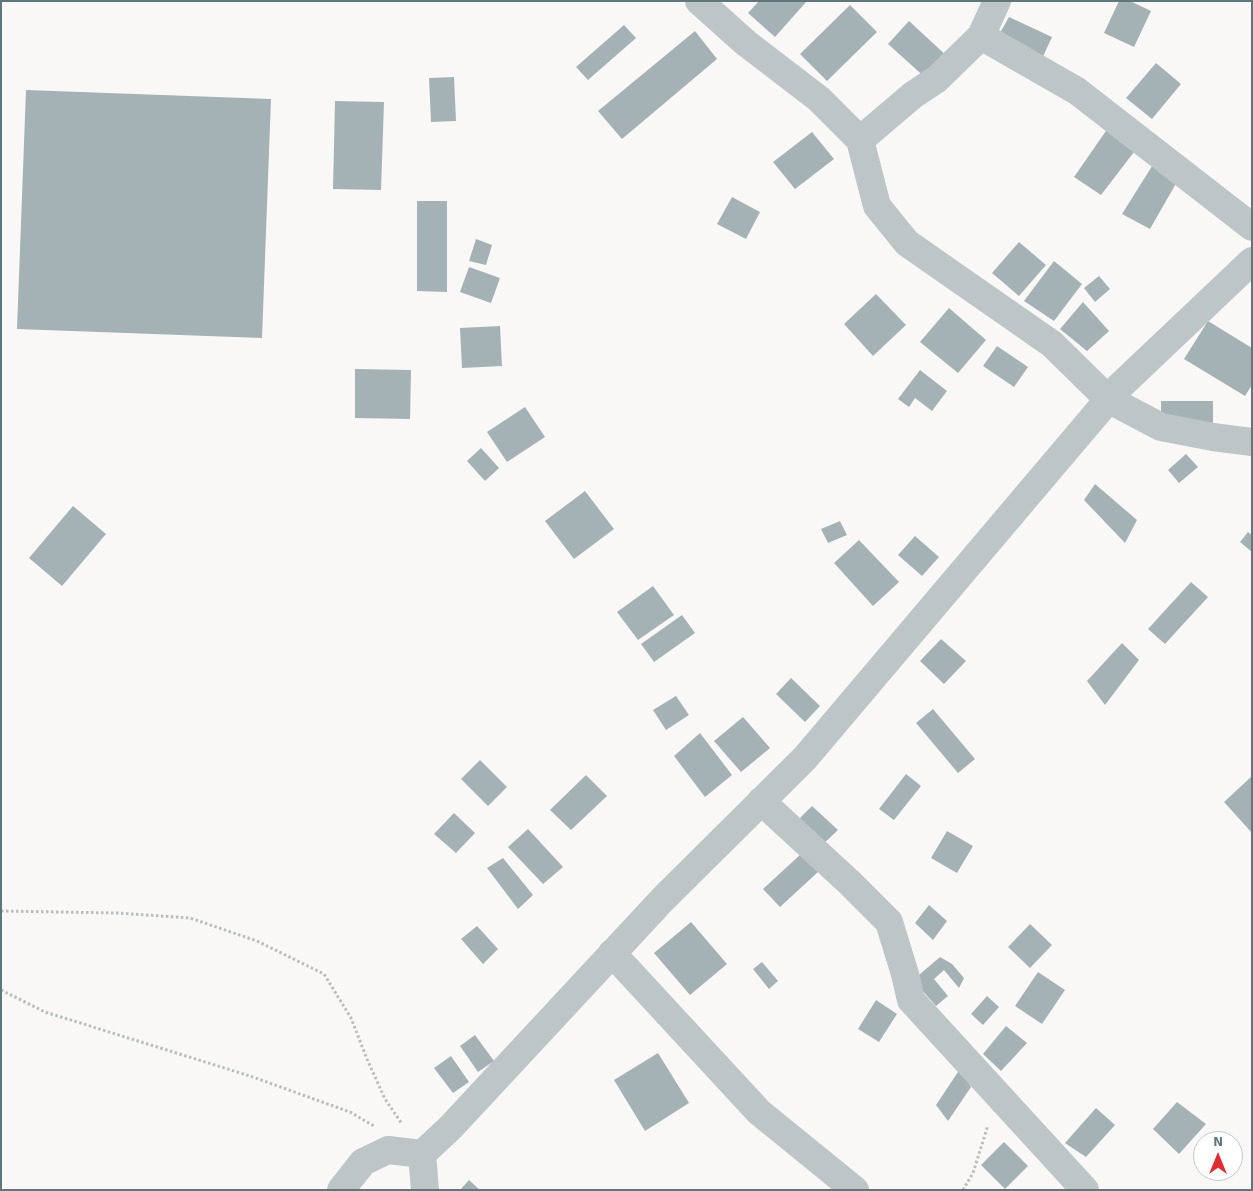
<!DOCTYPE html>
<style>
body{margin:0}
#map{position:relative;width:1253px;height:1191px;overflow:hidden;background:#f9f8f7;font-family:Signika,sans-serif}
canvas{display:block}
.frame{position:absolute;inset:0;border:2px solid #5f777c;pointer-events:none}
.north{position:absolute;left:1193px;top:1131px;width:50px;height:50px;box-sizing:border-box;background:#fff;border:1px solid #bfc9cb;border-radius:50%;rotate:0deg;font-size:14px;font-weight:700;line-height:20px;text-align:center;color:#5f777c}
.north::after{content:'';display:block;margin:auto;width:18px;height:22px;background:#e32c32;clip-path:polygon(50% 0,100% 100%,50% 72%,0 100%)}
</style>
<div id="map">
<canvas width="1253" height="1191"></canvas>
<div class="frame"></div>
<div class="north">N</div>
</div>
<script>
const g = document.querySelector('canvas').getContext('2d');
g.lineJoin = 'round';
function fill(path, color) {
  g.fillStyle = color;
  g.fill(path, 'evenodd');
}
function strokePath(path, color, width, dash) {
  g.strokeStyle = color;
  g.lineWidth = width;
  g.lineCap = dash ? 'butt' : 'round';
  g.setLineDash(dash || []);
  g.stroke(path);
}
const building = new Path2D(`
 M759 1H807L775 37 748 13Z
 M1119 1H1130L1151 11 1134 47 1104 33Z
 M850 5 877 32 827 81 800 54Z
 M1009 17 1052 37 1040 63 996 40Z
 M909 21 949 58 928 80 888 44Z
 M624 25 636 38 588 80 576 67Z
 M695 31 717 59 622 139 598 111Z
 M1156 63 1181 84 1152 119 1126 98Z
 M454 77 456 121 431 122 429 78Z
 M26 90 271 99 262 338 17 329Z
 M335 101 384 102 381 190 333 189Z
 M1108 128 1134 152 1101 195 1074 177Z
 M812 132 834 159 795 189 773 162Z
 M1154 163 1178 180 1150 229 1122 214Z
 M732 197 760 212 746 239 717 224Z
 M417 201H447V292L417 291Z
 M476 239 492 245 486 265 469 261Z
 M1019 242 1046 265 1019 296 992 273Z
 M1054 261 1082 284 1054 321 1024 301Z
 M469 267 500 278 491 303 460 292Z
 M1099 276 1110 289 1095 302 1084 288Z
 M876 294 906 325 873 356 844 324Z
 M1083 302 1109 331 1087 351 1060 329Z
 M949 308 986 340 958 373 920 342Z
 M1208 321 1252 348V385L1245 396 1184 359Z
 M500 326 502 366 462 368 460 328Z
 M997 346 1028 367 1014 387 983 366Z
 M355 369 411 370 410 419 355 418Z
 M920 370 947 391 932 411 915 398 909 407 898 399Z
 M1161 401H1213V427H1161Z
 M525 407 545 437 507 462 487 432Z
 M481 448 499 468 485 481 467 461Z
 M1186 454 1198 467 1179 483 1168 470Z
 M1095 484 1137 520 1125 543 1084 500Z
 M585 491 614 529 574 559 545 521Z
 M73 506 106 534 62 586 29 558Z
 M840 521 847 535 828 543 821 529Z
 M1248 532 1252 535V552L1240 542Z
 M915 536 939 557 922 576 898 555Z
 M859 540 899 582 873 606 834 563Z
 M1191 582 1208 597 1165 644 1148 629Z
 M653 586 674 615 638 640 617 612Z
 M682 615 695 633 654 662 641 644Z
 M941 639 966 661 944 684 920 661Z
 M1122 643 1139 660 1105 705 1087 681Z
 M791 678 820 706 805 722 776 694Z
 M676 696 689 715 666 730 653 710Z
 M933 709 975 759 958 773 916 723Z
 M743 717 770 748 741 772 714 741Z
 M700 733 732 775 705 797 674 756Z
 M480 760 507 787 488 806 461 779Z
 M906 774 921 786 894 820 879 809Z
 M586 775 607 796 571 830 550 810Z
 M1252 776V833L1224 802Z
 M812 806 838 830 820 847 795 823Z
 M454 813 475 833 456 853 434 834Z
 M528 829 563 867 543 884 508 847Z
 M947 831 973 846 957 873 931 858Z
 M801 854 818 872 780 907 763 889Z
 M503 858 533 895 518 909 487 868Z
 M929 905 947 921 933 940 915 923Z
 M691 922 727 964 690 995 654 953Z
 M1030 924 1052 945 1030 968 1008 947Z
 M477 926 498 949 483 964 461 939Z
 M940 957 952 964 964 978 959 988 944 970 934 979 948 996 936 1006 913 980Z
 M762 962 778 981 769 989 753 969Z
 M1038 972 1065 990 1042 1024 1015 1006Z
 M987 996 999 1007 983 1025 971 1014Z
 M876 1000 897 1014 879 1042 858 1029Z
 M1006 1026 1027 1043 1001 1071 983 1054Z
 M475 1035 494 1061 478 1072 460 1046Z
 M658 1053 689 1103 645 1131 614 1080Z
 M451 1056 469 1082 453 1093 434 1068Z
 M960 1069 971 1087 948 1121 936 1105Z
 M1177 1102 1206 1124 1179 1154 1153 1129Z
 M1096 1108 1115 1125 1086 1157 1065 1143Z
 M1004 1142 1028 1166 1005 1189 981 1165Z
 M469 1180 480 1190H460Z`);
const path = new Path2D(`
 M1 911 117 913 190 918 257 941 324 974 351 1018 367 1059 385 1099 402 1124
 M1 990 45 1012 250 1076 350 1112 374 1126
 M963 1190 973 1173 988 1125`);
const street = new Path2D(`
 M699 1 746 43 819 99 860 140 877 206 907 243 1052 344 1108 399 1161 427 1213 437 1252 442
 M981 36 1077 91 1252 227
 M860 140 913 95 937 79 981 36 997 1
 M761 801 850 883 889 922 905 974 911 1000 1085 1190
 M612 953 759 1112 855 1190
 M422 1154 425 1190
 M341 1190 363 1162 388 1150 422 1154 450 1128 663 899 805 758 1119 387 1252 261`);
fill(building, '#a4b2b5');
strokePath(path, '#b8bebf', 3, [2.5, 2.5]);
strokePath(street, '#bdc5c7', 28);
</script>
